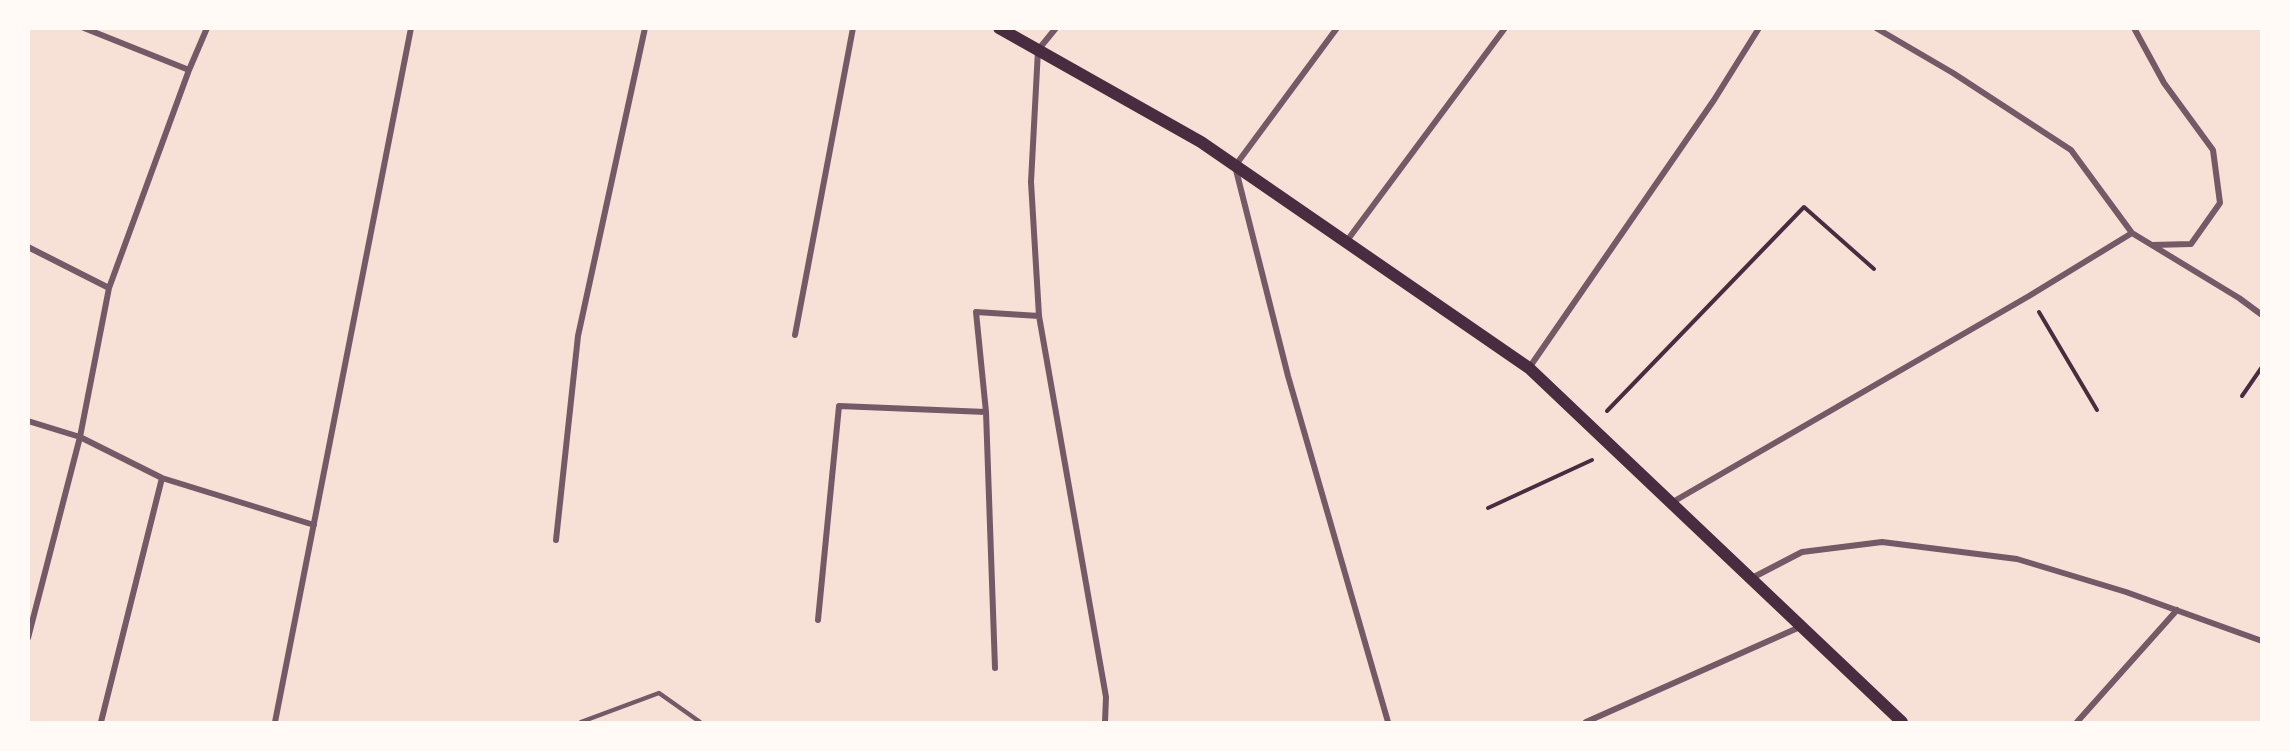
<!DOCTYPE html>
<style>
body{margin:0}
#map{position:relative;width:2290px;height:751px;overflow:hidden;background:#f7e1d7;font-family:"Sofia Sans Condensed",sans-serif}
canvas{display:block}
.frame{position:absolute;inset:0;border:30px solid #fffaf5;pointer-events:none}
</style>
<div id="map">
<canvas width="2290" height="751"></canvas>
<div class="frame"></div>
</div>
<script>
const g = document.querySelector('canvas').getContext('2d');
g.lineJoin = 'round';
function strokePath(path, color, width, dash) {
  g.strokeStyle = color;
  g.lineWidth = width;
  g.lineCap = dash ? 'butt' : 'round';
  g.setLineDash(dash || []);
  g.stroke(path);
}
const path = new Path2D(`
 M2039 312 2097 410
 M2242 396 2262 367
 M1607 411 1804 207 1874 269
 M1488 508 1592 460`);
const service = new Path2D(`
 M581 722 659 693 700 722`);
const minor = new Path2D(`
 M84 28 189 70
 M1056 28 1038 50 1031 182 1039 316 1106 697 1105 722
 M1337 28 1235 166 1288 376 1388 722
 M1876 28 1953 73 2071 150 2132 233 2239 298 2262 315
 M2134 28 2164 83 2213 150 2220 203 2191 244 2152 245
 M1346 242 1505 28
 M28 247 109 288
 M795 335 853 28
 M1529 368 1714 100 1759 28
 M28 421 80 437 162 478 314 525
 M1671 503 2029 296 2132 233
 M556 540 578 336 645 28
 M1750 579 1802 552 1882 542 2017 559 2126 592 2262 641
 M818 620 839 406 986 412
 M28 638 80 437 109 288 189 70 207 28
 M995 668 986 412 976 312 1039 316
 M101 722 162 478
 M275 722 411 28
 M1586 722 1800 627
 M2077 722 2177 610`);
const secondary = new Path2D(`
 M999 28 1201 142 1529 368 1902 722`);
strokePath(path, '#4a2c40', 4);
strokePath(service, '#755966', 4.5);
strokePath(minor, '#755966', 6);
strokePath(secondary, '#4a2c40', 12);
</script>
